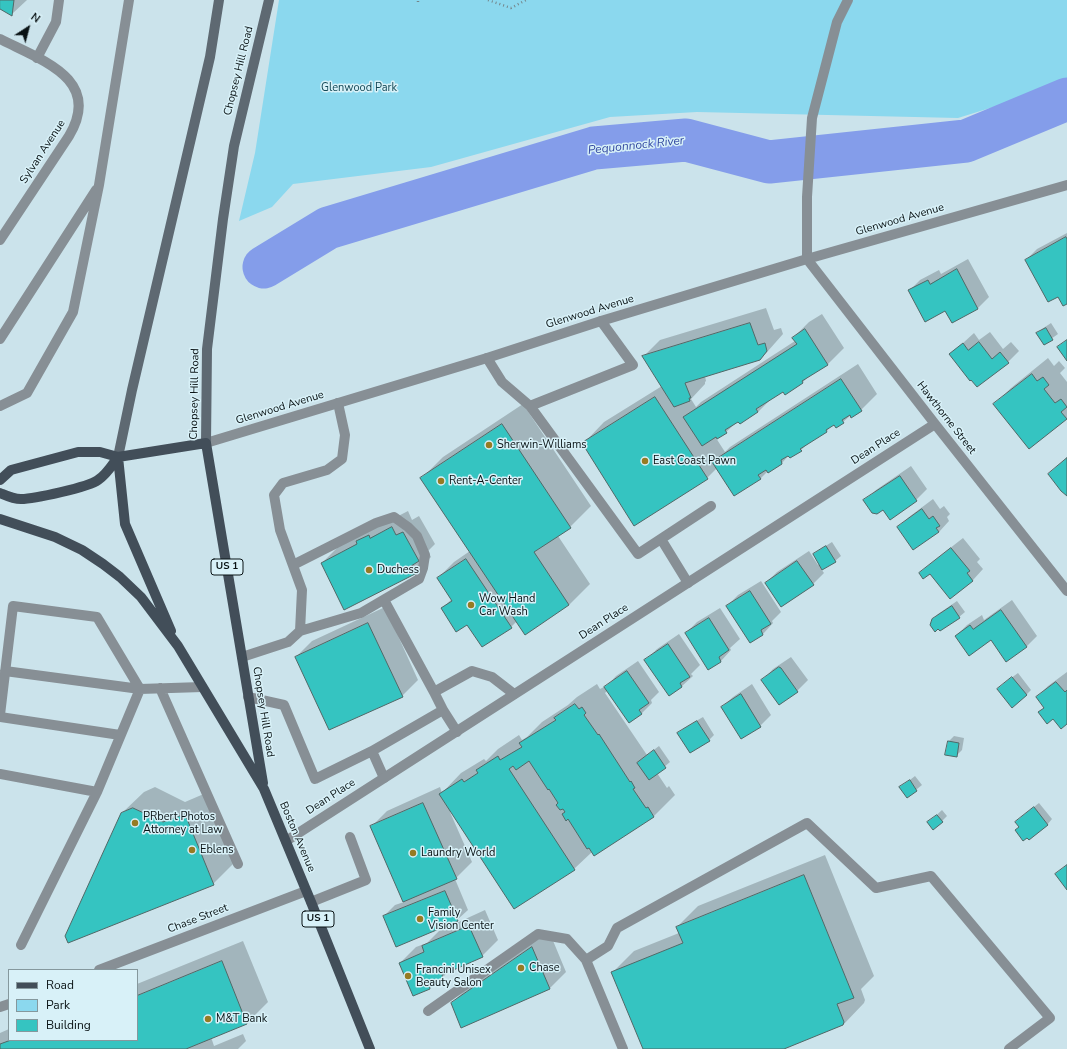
<!DOCTYPE html>
<style>
body{margin:0}
#map{position:relative;width:1067px;height:1049px;overflow:hidden;background:#cbe3eb;font-family:"Nunito Sans",sans-serif}
canvas{display:block}
.legend{position:absolute;left:8px;top:969px;width:130px;height:72px;box-sizing:border-box;background:#d8f1f8;border:1px solid #85989d;margin:0;padding:5px 7px;list-style:none;font-size:12px;color:#091214}
.legend li{display:flex;align-items:center;gap:8px;height:20px}
.legend b{width:20px;border:1px solid #85989d}
.north{position:absolute;left:8px;top:8px;width:40px;height:40px;-webkit-text-stroke:3px #d8f1f8;paint-order:stroke;rotate:36deg;font-size:11px;font-weight:700;line-height:16px;text-align:center;color:#091214}
.north::after{content:'';display:block;margin:auto;width:14px;height:18px;background:#091214;clip-path:polygon(50% 0,100% 100%,50% 72%,0 100%)}
</style>
<div id="map">
<canvas width="1067" height="1049"></canvas>
<ul class="legend">
<li><b style="height:5px;background:#424e59"></b>Road</li>
<li><b style="height:11px;background:#8bd8ee"></b>Park</li>
<li><b style="height:11px;background:#35c4c1"></b>Building</li>
</ul>
<div class="north">N</div>
</div>
<script>
const g = document.querySelector('canvas').getContext('2d');
g.lineJoin = 'round';
function fill(path, color) {
  g.fillStyle = color;
  g.fill(path, 'evenodd');
}
function strokePath(path, color, width, dash) {
  g.strokeStyle = color;
  g.lineWidth = width;
  g.lineCap = dash ? 'butt' : 'round';
  g.setLineDash(dash || []);
  g.stroke(path);
}
function write(font, color, halo, rows, align = 'center') {
  g.font = font + ' "Nunito Sans",sans-serif';
  g.lineWidth = 3;
  g.setLineDash([]);
  g.textBaseline = 'middle';
  g.strokeStyle = halo;
  g.fillStyle = color;
  for (const [text, x, y, turn = 0] of rows) {
    g.save();
    g.translate(x, y);
    g.rotate((+turn || 0) * Math.PI / 180);
    g.textAlign = isNaN(turn) ? turn : align;
    if (halo) g.strokeText(text, 0, 0);
    g.fillText(text, 0, 0);
    g.restore();
  }
}
const green = new Path2D(`
 M279 0H1067V84L958 118 697 112 610 117 431 167 293 184 272 207 239 221 255 153Z`);
const shadow = new Path2D(`
 M0 0H27L12 14 0 8Z
 M1067 233V302L1058 296 1026 260 1037 249Z
 M968 259 989 297 978 308 952 322 946 310 909 291 920 280 939 270 941 274Z
 M766 308 774 330 781 328 783 334 760 360 705 376 706 381 705 382V384L691 399 696 407 701 402 795 341 793 338 809 322 822 314 844 348 828 364 809 376 803 382 785 393 784 390 771 399 758 412 740 423 739 421 736 423 726 432 716 438 725 452 730 447 858 364 877 394 861 410 851 415 843 422 833 424 827 431 811 441 801 450 789 455 782 463 768 471 760 479 717 468 707 478 583 444 604 422 662 386 644 356 660 340Z
 M1051 323 1058 334 1044 344 1037 334 1042 329Z
 M990 332 1003 349 1011 342 1019 351 1008 362 971 378 951 354 974 333 979 340Z
 M1048 358 1054 366 1059 361 1065 368 1060 373 1067 382V418L1029 448 995 404 1011 388Z
 M523 404 591 506 570 527 558 536 590 584 569 605 517 621 511 627 467 624 442 608 452 599 438 578 454 562 470 551 422 478 443 457Z
 M1067 457V494L1049 474Z
 M911 466 927 489 916 500 890 518 884 508 865 501 876 490Z
 M933 499 940 509 944 506 950 514 947 517 949 521 939 532 898 527 909 517Z
 M408 511 412 520 419 516 435 544 428 551 431 557 414 573 322 563 338 547Z
 M963 538 980 559 977 562 983 569 973 580 950 598 930 573H920L931 563Z
 M832 542 841 556 835 561 821 569 824 573 813 584 781 606 766 583 777 572 809 551 818 565 820 564 814 555 819 550Z
 M761 581 781 612 772 621 773 623 763 634 727 606 738 595Z
 M1012 600 1037 636 1026 647 991 639 956 636 967 625 982 615 984 620Z
 M957 601 965 612 959 617 933 620 938 614Z
 M385 607 418 680 402 696 296 657 312 641Z
 M720 608 740 639 730 648 731 650 721 661 709 668 686 633 697 622Z
 M679 634 700 665 691 674 693 676 682 686 669 695 646 660 657 649Z
 M791 657 808 680 797 691 763 680 773 669Z
 M638 661 659 692 651 700 652 703 642 713 629 722 608 690 605 693 647 755 659 746 670 762 657 773 667 788 669 786 675 795 654 816 594 855 592 852 574 869 451 812H450L472 862 455 879 468 910 457 920 384 916 395 905 404 902 371 827 387 811 440 787 442 793 461 773 484 759 486 761 498 749 519 735 522 740 527 737 542 722 568 705 577 697 597 684 600 689 604 687 605 688 616 676Z
 M1067 672V722L1040 712 1045 707 1037 697 1048 686Z
 M1018 673 1031 690 1026 695 1003 684Z
 M752 684 771 715 760 726 742 738 722 707 733 697Z
 M703 717 714 735 709 740 679 733 684 728Z
 M954 736 964 738 962 750 957 755 949 741Z
 M915 776 922 785 907 797 901 787Z
 M155 787 185 802 206 793 234 863 213 884 122 813 144 792Z
 M1039 803 1052 819 1047 825 1020 826 1021 817Z
 M942 810 947 816 942 821 929 822Z
 M825 855 874 976 861 989 865 1000 864 1003 843 1025 785 1048V1049H644L613 972 634 951 679 933 677 927 698 906Z
 M485 910 498 940 482 956 452 969 430 988 400 963 416 947 427 943 439 931Z
 M549 931 566 972 550 988 461 1026 452 1003 468 987Z
 M243 941 268 1002 247 1023 211 1037 214 1046 243 1034 246 1041 238 1049H0V1033L9 1029V1040H137V984Z`);
const river = new Path2D(`
 M264 267 328 228 594 148 686 140 769 162 966 141 1067 99`);
const building = new Path2D(`
 M0 0H14L12 16 0 9Z
 M1066 237 1067 239V304L1063 306 1058 297 1048 302 1025 260Z
 M957 269 978 309 952 323 945 311 925 322 908 290 928 280 930 284Z
 M750 323 758 345 765 343 767 351 760 360 685 383 691 398H689L690 401 674 407 642 356Z
 M1046 328 1053 340 1044 345 1036 333Z
 M805 329 828 365 802 381 803 383 785 395 783 392 756 409 758 412 740 424 738 422 725 430 727 433 717 439 716 437 702 446 683 417 797 344 792 338Z
 M1067 340V361L1057 347Z
 M979 342 992 359 1000 352 1009 363 977 387 971 380 970 381 949 354 963 343 968 350Z
 M1032 374 1037 381 1043 377 1049 385 1044 389 1055 403 1061 399 1067 407 1061 412 1067 419 1029 449 993 404Z
 M841 379 862 411 851 418 850 415 842 420 844 423 836 428 834 425 826 430 827 432 800 449 802 451 790 458 788 456 781 460 782 464 768 473 766 470 758 475 761 479 734 496 712 462Z
 M655 397 708 479 634 526 582 443Z
 M502 424 571 528 534 552 569 605 525 635 420 478Z
 M1067 458V496L1061 491 1048 474Z
 M900 476 917 501 890 520 883 510 877 514 872 513 863 500Z
 M922 509 929 519 933 516 940 526 936 528 939 532 913 550 897 527Z
 M392 527 396 535 403 532 419 561 411 566 415 574 344 610 321 563 357 544 356 541 369 535 370 538Z
 M826 546 836 562 822 570 813 554Z
 M951 548 970 571 967 573 973 581 950 599 930 574 923 579 919 573Z
 M466 559 512 628 482 647 467 625 456 632 441 608 452 601 437 578Z
 M797 561 814 585 781 607 765 583Z
 M750 591 771 624 761 630 763 635 750 643 726 606Z
 M952 606 960 618 940 631 938 629 935 632 930 625 932 619Z
 M1001 610 1027 647 1006 662 991 640 969 656 955 636 970 625 973 629Z
 M709 618 729 650 719 657 721 662 708 670 685 633Z
 M368 623 403 697 329 730 295 657Z
 M668 644 690 677 680 683 682 687 669 696 644 660Z
 M779 667 781 668 798 692 779 705 761 680Z
 M627 671 649 703 639 710 642 714 629 723 604 687Z
 M1012 677 1027 695 1012 708 997 689Z
 M1056 682 1065 692 1067 690V724L1061 729 1053 719 1047 724 1038 712 1044 708 1036 697Z
 M741 694 761 727 741 739 721 707Z
 M575 704 579 709 582 707 586 713 584 715 598 735 599 734 630 782 631 781 635 788 633 789 646 808 648 807 654 817 594 856 589 848 587 849 568 819 566 821 562 814 565 812 563 809 560 810 556 805 558 803 549 789 548 790 529 761 516 770 513 766 509 769 575 870 514 909 439 794 462 779 464 782 478 773 476 770 498 756 500 760 522 747 519 743 556 720 554 718Z
 M697 721 710 741 690 753 677 733Z
 M948 741 959 743 957 757 945 755Z
 M654 750 666 768 649 780 637 763Z
 M910 780 917 791 907 798 899 787Z
 M423 803 457 879 403 902 370 826Z
 M1034 807 1048 825 1029 840 1027 838 1023 841 1015 830 1019 827 1015 822Z
 M133 808 163 822 185 814 214 885 68 943 65 936 121 813Z
 M937 815 943 822 933 830 927 822Z
 M1067 865V890L1055 874Z
 M804 875 854 998 837 1004 844 1022 843 1025 784 1049H643L611 972 683 943 676 927Z
 M445 891 458 921 396 947 383 916Z
 M469 926 483 957 442 975 443 979 429 985 430 989 413 996 399 963 424 952 422 946Z
 M532 947 550 989 461 1028 451 1003Z
 M222 961 247 1024 186 1049H0V1044L11 1040H137V996Z`);
const path = new Path2D(`
 M488 0 511 8 526 0
 M418 2V0`);
const service = new Path2D(`
 M37 58 56 22 59 0
 M807 259V197L812 118 837 22 848 0
 M0 339 96 190
 M487 358 502 382 530 406 633 365 601 321
 M0 406 27 393 73 312 99 185 129 0
 M530 406 638 554 711 506
 M661 539 688 583
 M293 565 376 523 394 517 408 527 417 536 425 555 423 568 419 579 361 613 300 631
 M384 600 434 692
 M242 657 288 642 300 631 302 590 280 530 274 495 283 483 327 470 342 459 345 435 338 403
 M5 671 140 689 202 687
 M160 688 238 864
 M248 697 284 705 315 779 372 751
 M0 715 13 606 97 617 140 689
 M0 717 120 735
 M457 732 443 710 434 692 472 671 492 677 514 694
 M0 774 97 792 140 689
 M384 778 372 751 443 710
 M311 902 366 880 350 837
 M21 945 97 792
 M586 960 608 946 617 928 807 823 876 888 931 876 1050 1018 1009 1049
 M428 1011 538 934 567 939 586 960 623 1049`);
const minor = new Path2D(`
 M0 39C41 60 103 79 69 136L0 240
 M807 259 935 424 1067 591
 M206 443 487 358 601 321 807 259 1067 185
 M286 841 935 424
 M99 970 306 891
 M0 1007 9 1004`);
const secondary = new Path2D(`
 M206 443 207 349 223 219 234 146 269 0
 M118 457 132 390 210 57 219 0`);
const primary = new Path2D(`
 M118 457 125 524 171 631
 M0 480 11 470 78 452H100L118 457 206 443 263 783
 M0 493C7 496 13 499 21 499 34 499 89 487 98 480 107 474 112 465 118 457
 M0 519 55 537 82 550 103 564 120 577 141 597 178 646 264 789 311 902 370 1049`);
const markers = [
 [489,445,4,"#967b23"],
 [645,461,4,"#967b23"],
 [441,481,4,"#967b23"],
 [369,570,4,"#967b23"],
 [471,605,4,"#967b23"],
 [135,823,4,"#967b23"],
 [192,850,4,"#967b23"],
 [413,853,4,"#967b23"],
 [420,919,4,"#967b23"],
 [521,968,4,"#967b23"],
 [408,976,4,"#967b23"],
 [208,1019,4,"#967b23"]
];
const shields = [
 [227,567,32],
 [318,919,32]
];
const shieldNames = [
 ["US 1",227,567],
 ["US 1",318,919]
];
const streetNames = [
 ["Chopsey Hill Road",239,71,-76],
 ["Sylvan Avenue",43,152,-57],
 ["Glenwood Avenue",900,220,-16],
 ["Glenwood Avenue",590,312,-17],
 ["Chopsey Hill Road",195,394,-89],
 ["Glenwood Avenue",280,408,-17],
 ["Hawthorne Street",946,418,52],
 ["Dean Place",876,447,-33],
 ["Dean Place",604,622,-33],
 ["Chopsey Hill Road",263,712,81],
 ["Dean Place",331,797,-33],
 ["Boston Avenue",297,837,67],
 ["Chase Street",198,919,-21]
];
const parkNames = [
 ["Glenwood Park",359,88]
];
const poiNames = [
 ["Sherwin-Williams",497,445],
 ["East Coast Pawn",653,461],
 ["Rent-A-Center",449,481],
 ["Duchess",377,570],
 ["Wow Hand",479,599],
 ["Car Wash",479,612],
 ["PRbert Photos",143,817],
 ["Attorney at Law",143,830],
 ["Eblens",200,850],
 ["Laundry World",421,853],
 ["Family",428,913],
 ["Vision Center",428,926],
 ["Chase",529,968],
 ["Francini Unisex",416,970],
 ["Beauty Salon",416,983],
 ["M&T Bank",216,1019]
];
const waterNames = [
 ["Pequonnock River",636,146,-6]
];
fill(green, '#8bd8ee');
fill(shadow, '#0003');
strokePath(river, '#849dea', 43);
fill(building, '#35c4c1');
strokePath(building, '#506867', 1);
strokePath(path, '#75868b', 2.5, [1, 3]);
strokePath(service, '#878f95', 10);
strokePath(minor, '#878f95', 10);
strokePath(secondary, '#5e6972', 10);
strokePath(primary, '#424e59', 10);
for (const [x, y, r, color] of markers) {
  const dot = new Path2D();
  dot.arc(x, y, r, 0, 2 * Math.PI);
  g.fillStyle = color;
  g.fill(dot);
  strokePath(dot, '#d8f1f8', 1.5);
}
for (const [x, y, w] of shields) {
  const box = new Path2D();
  box.roundRect(x - w / 2, y - 8, w, 16, 3);
  g.fillStyle = '#d8f1f8';
  g.fill(box);
  strokePath(box, '#091214', 1);
}
write('bold 10px', '#091214', null, shieldNames);
write('11px', '#091214', '#d8f1f8', streetNames);
write('11px', '#124755', '#d8f1f8', parkNames);
write('11px', '#091214', '#d8f1f8', poiNames, 'left');
write('italic 12px', '#3348a1', '#d8f1f8', waterNames);
</script>
